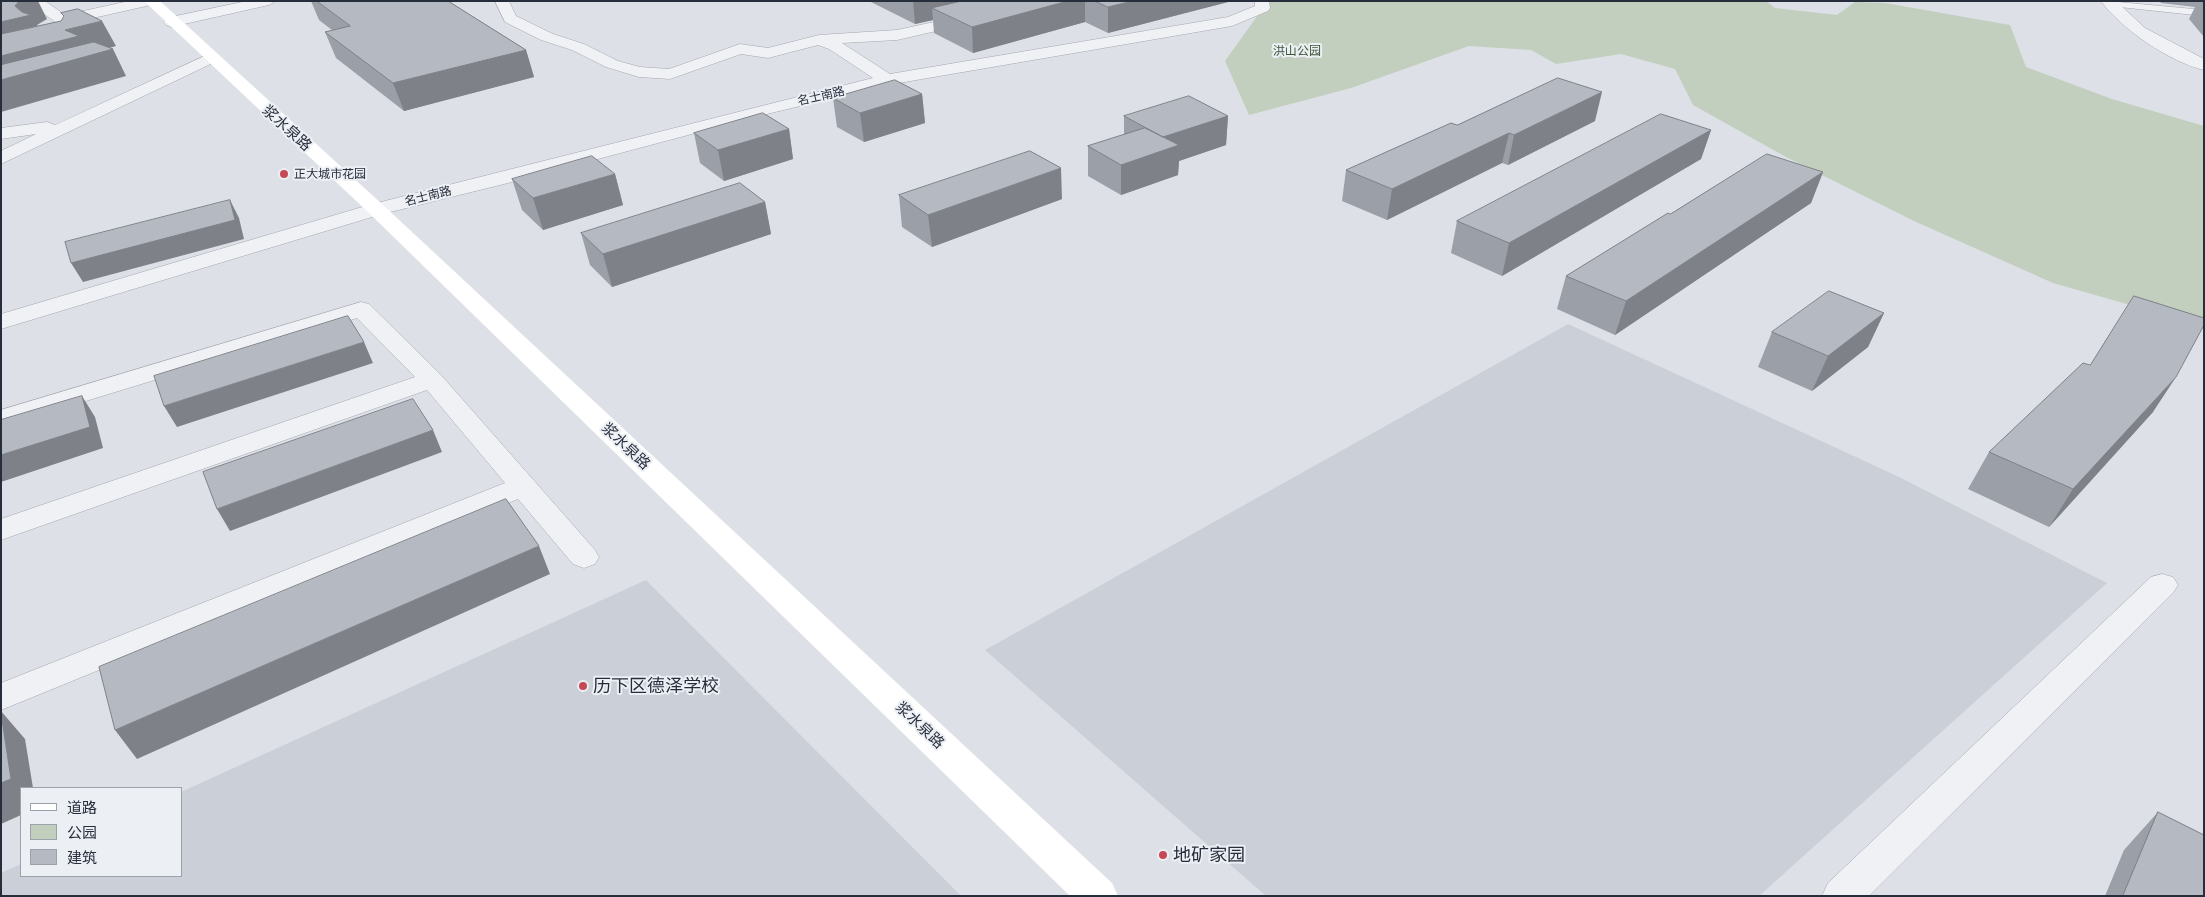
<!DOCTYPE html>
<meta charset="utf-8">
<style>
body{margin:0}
#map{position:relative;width:2205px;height:897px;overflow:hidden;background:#dde0e6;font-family:"Exo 2","Noto Sans SC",sans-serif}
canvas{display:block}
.frame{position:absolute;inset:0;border:2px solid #272e3b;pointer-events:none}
.legend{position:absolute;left:20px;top:787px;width:162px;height:90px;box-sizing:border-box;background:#eceff4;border:1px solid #9da2aa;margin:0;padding:6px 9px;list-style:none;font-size:15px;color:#272e3b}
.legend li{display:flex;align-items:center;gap:10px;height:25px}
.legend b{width:25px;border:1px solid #9da2aa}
</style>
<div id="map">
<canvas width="2205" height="897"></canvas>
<div class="frame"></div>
<ul class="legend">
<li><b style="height:6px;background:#fff"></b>道路</li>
<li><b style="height:14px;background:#c2cfbe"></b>公园</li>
<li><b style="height:14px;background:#b4b9c2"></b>建筑</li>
</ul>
</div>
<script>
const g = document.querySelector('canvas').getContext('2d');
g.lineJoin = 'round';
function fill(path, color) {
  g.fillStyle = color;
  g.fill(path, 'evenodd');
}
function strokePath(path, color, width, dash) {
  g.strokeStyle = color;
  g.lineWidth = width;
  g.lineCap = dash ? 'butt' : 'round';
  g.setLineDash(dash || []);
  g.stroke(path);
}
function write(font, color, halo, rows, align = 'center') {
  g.font = font + ' "Exo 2","Noto Sans SC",sans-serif';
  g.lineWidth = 4;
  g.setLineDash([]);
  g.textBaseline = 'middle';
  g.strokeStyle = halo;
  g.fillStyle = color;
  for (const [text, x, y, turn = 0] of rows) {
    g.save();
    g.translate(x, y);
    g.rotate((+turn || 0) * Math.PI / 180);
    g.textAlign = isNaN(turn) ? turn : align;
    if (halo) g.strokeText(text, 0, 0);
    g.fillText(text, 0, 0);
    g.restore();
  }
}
const built = new Path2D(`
 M1568 324 1897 476 2107 583 1759 896H1266L985 650Z
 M646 580 961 896H1V873L21 864V876H181V792Z`);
const green = new Path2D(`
 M1253 1H1766L1775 8 1837 15 1855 2 1885 3 2010 25 2026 67 2112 99 2204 126V326L2053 283 1914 221 1786 157 1693 105 1675 69 1621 54 1556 64 1531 50 1469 46 1351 88 1249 115 1225 61 1263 8Z`);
const service = new Path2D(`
 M2107 1 2204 10V16L2110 6 2107 5Z`);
const minor = new Path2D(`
 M20 1H45L65 15 129 1H158L151 5 62 25 57 23 34 7 1 14V5Z
 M495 1H509L516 16 553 34 584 44 618 61 640 67 669 69 740 44 768 48 819 35 897 30 989 10 1014 1H1028L1030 4 1028 7 993 18 897 40 842 43 890 74 1228 17 1255 6V1H1269L1270 8 1268 11 1232 26 887 85 767 114 504 184 382 214 1 329V314L369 205 873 78 829 49 818 45 768 58 741 54 670 79 639 77 606 67 572 50 541 40 505 22Z
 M2101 1H2116L2145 28 2204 59V70C2170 62 2121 29 2101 1Z
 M211 53 217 55 219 58 217 61 1 164V151L36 134 1 139V128L47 122 55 125Z
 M361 302 369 304 441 375 595 550 599 557 595 564 584 568 573 564 518 499 1 710V683L505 483 427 390 1 540V519L415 377 357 318 1 427V410Z
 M2162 574 2173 577 2178 585 2173 593 1869 896H1822L1828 883 2151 577Z`);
const tertiary = new Path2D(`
 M247 1H276L269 5 171 27 166 25 163 22 166 19 171 17Z`);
const secondary = new Path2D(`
 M144 1H160L383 205 1112 883 1118 896H1070L369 213Z`);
const wall = new Path2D(`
 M311 1H448L526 50 534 77 404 111 336 58 325 32 332 30 319 20Z
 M869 1H1232L1108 33 1085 22 973 53 934 33 933 20 915 24Z
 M2160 1H2204V37L2189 19 2195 7 2161 3Z
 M922 94 925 123 864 142 837 127 833 98Z
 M1124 116H1228L1226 145 1179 161 1178 175 1121 195 1088 176V146L1124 135Z
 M1595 121 1508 165 1502 163 1387 220 1342 201 1346 170 1457 125Z
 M789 129 793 159 724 181 700 163 694 133Z
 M1711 130 1701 159 1502 276 1451 253 1457 221Z
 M1823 172 1811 203 1615 335 1557 309 1566 276 1670 214Z
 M615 174 623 205 543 230 522 210 512 179Z
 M899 195 1062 199 932 247 902 227Z
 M765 202 771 234 612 287 590 265 581 233Z
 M1884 313 1868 347 1812 391 1758 367 1772 332Z
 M2153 412 2049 527 1968 489 1989 452Z
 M2158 812 2204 896H2105L2124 850Z`);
const shadedWall = new Path2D(`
 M19 1H38L47 19 37 25 45 41 1 51V22Z
 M913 1H1008L932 8 933 20 915 24Z
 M1068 1H1085V22L973 53 972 27Z
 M1133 1H1232L1108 33V7Z
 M102 21 116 46 89 54 113 49 126 76 1 112V56L65 30Z
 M526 50 534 77 404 111 393 83Z
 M1602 92 1595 121 1508 165 1514 135Z
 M922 94 925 123 864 142 860 113Z
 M1228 116 1226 145 1179 161 1178 175 1121 195V165L1163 137Z
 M789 129 793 159 724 181 718 150Z
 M1711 130 1701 159 1502 276 1509 243Z
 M1509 133 1502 163 1387 220 1392 189Z
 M1061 168 1062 199 932 247 928 215Z
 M1823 172 1811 203 1615 335 1626 301Z
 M615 174 623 205 543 230 533 198Z
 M230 200 239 218 244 239 83 282 71 263Z
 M765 202 771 234 612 287 603 254Z
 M1884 313 1868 347 1812 391 1828 356Z
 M364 342 373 363 177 427 164 406Z
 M2176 377 2153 412 2049 527 2073 489Z
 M82 396 95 417 103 448 1 482V455Z
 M433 430 442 452 230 531 217 509Z
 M539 546 550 574 137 759 115 730Z
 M1 711 25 739 33 788H21V815L1 824Z`);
const building = new Path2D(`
 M1 1H19L15 6 22 12 31 15 1 22Z
 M317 1H448L526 50 393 83 325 32 350 26Z
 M962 1H1068L972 27 932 8Z
 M1095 1H1133L1108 7Z
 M78 9 102 21 65 30 79 36 1 56V34L61 21 64 16 61 13Z
 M94 42 113 49 1 80V65Z
 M1558 78 1602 92 1514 135 1509 133 1392 189 1346 170 1451 123 1457 125Z
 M895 80 922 94 860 113 833 98Z
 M1189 96 1228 116 1163 137 1124 116Z
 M763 113 789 129 718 150 694 133Z
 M1661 114 1711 130 1509 243 1457 221Z
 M1145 128 1179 145 1121 165 1088 146Z
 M1030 151 1061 168 928 215 899 195Z
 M1767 154 1823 172 1626 301 1566 276 1668 213 1670 214Z
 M592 156 615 174 533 198 512 179Z
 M740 183 765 202 603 254 581 233Z
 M230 200 235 220 71 263 65 242Z
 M1829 291 1884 313 1828 356 1772 332Z
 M2134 296 2204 318V325L2176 377 2073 489 1989 452 2083 363 2090 365Z
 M348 316 364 342 164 406 154 376Z
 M82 396 90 427 1 455V420Z
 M413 399 433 430 217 509 203 472Z
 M506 499 539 546 115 730 99 667Z
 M1 713 11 779 1 783Z
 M2158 812 2204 835V896H2123Z`);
const markers = [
 [284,174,5,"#c64756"],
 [583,686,5,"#c64756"],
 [1163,855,5,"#c64756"]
];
const farParknames = [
 ["洪山公园",1297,51]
];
const farStreetnames = [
 ["名士南路",821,96,-13],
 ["名士南路",428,196,-14]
];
const farPoinames = [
 ["正大城市花园",294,174]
];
const streetNames = [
 ["浆水泉路",287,128,42],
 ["浆水泉路",626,446,43],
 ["浆水泉路",920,725,43]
];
const nearPoinames = [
 ["历下区德泽学校",593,686],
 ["地矿家园",1173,855]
];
fill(built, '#cbcfd7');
fill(green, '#c2cfbe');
strokePath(service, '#a3a7af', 1);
strokePath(minor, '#a3a7af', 1);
strokePath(tertiary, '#a3a7af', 1);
fill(service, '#eff1f4');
fill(minor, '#eff1f4');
fill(tertiary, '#eff1f4');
fill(secondary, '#fff');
fill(wall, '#9b9fa7');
fill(shadedWall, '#7e8288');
fill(building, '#b4b9c2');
strokePath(building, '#7e8288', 1);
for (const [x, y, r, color] of markers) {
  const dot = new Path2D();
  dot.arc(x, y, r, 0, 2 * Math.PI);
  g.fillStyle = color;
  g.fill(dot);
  strokePath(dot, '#eceff4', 2);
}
write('12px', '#3a5635', '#eceff4', farParknames);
write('12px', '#272e3b', '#eceff4', farStreetnames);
write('12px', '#272e3b', '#eceff4', farPoinames, 'left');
write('15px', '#272e3b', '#eceff4', streetNames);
write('18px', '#272e3b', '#eceff4', nearPoinames, 'left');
</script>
